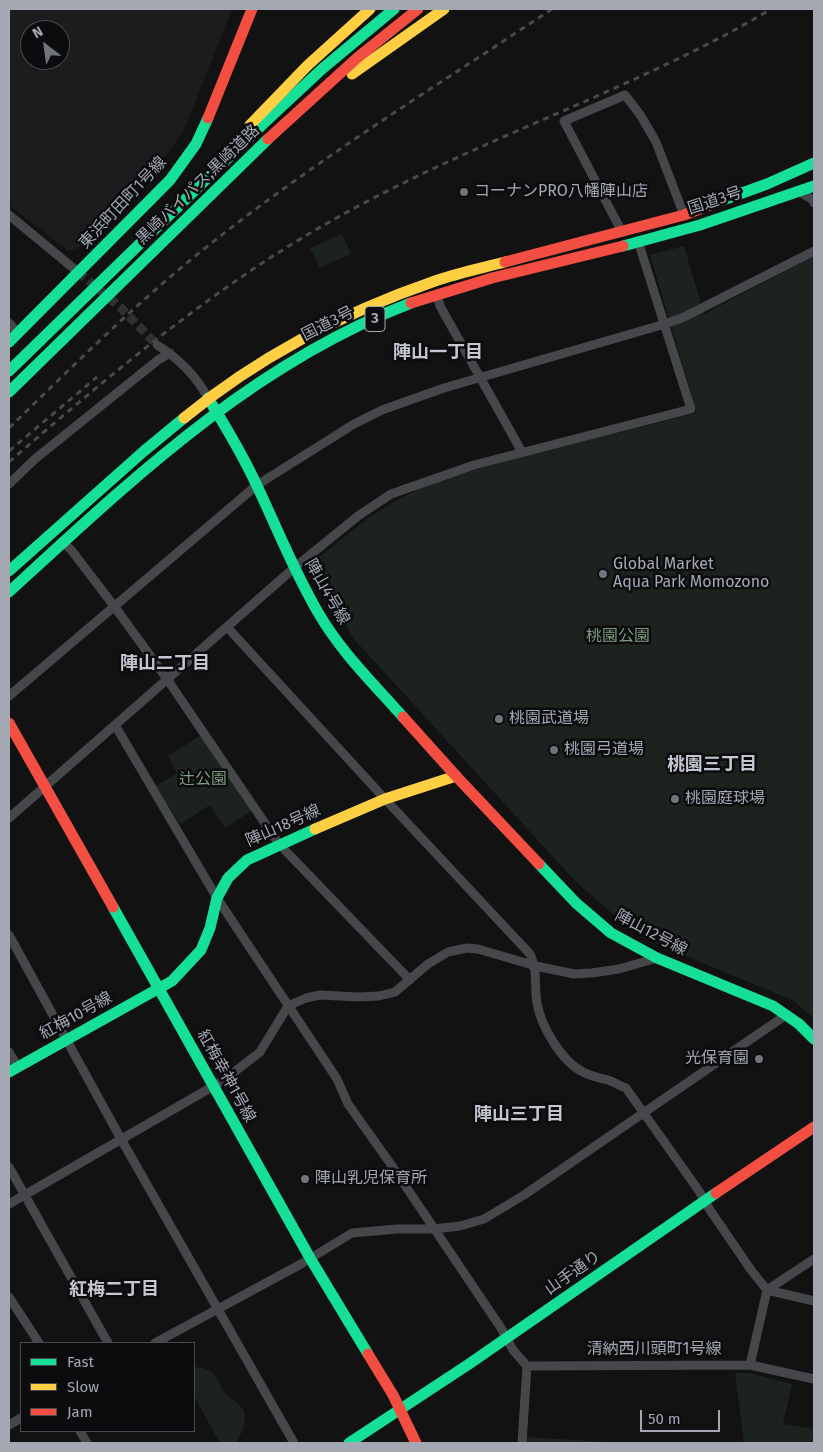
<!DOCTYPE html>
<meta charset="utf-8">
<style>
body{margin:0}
#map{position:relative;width:823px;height:1452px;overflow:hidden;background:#121212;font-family:"Fira Sans",sans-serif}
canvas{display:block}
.frame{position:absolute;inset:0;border:10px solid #a3a8b3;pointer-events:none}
.legend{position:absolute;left:20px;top:1342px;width:175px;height:90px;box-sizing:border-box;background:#0c0c0e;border:1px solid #484a50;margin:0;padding:6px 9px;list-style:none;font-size:15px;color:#a3a8b3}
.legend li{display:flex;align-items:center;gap:10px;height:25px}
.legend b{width:25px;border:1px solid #484a50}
.north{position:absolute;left:20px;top:20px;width:50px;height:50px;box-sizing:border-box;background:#0c0c0e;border:1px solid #484a50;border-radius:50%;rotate:330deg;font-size:14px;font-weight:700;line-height:20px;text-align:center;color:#a3a8b3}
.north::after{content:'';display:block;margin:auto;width:18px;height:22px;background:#70747b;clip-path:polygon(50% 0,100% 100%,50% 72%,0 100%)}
.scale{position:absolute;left:640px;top:1410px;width:80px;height:22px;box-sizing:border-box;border:2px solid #a3a8b3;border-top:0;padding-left:6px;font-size:15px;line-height:18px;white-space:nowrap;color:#a3a8b3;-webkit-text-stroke:4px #0c0c0e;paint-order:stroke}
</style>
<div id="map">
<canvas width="823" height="1452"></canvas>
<div class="frame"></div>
<ul class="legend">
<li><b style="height:6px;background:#16e098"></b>Fast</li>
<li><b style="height:6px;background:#ffcf43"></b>Slow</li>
<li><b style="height:6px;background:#f24e42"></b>Jam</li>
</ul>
<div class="north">N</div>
<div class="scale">50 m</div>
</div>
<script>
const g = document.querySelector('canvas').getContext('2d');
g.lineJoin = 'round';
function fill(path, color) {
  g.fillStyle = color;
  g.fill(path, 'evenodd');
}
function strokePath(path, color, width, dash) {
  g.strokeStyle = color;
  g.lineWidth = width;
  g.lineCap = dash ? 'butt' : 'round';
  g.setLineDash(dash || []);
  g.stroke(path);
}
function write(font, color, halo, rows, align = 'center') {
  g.font = font + ' "Fira Sans","Noto Sans JP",sans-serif';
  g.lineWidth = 5;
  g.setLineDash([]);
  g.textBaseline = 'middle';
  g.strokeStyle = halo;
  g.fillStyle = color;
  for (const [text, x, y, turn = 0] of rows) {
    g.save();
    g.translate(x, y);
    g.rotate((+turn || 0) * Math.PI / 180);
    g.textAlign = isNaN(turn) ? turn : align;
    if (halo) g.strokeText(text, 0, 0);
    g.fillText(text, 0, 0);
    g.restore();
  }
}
const built = new Path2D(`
 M9 9H232L184 130 153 174 77 250H67L9 205ZM30 30H60V60H30Z`);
const green = new Path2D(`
 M342 234 351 254 320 268 310 248Z
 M684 246 704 314 814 256V1019L794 1001 671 950 648 938 614 915 576 882 353 638 312 563 364 521 392 503 432 482 528 455 697 413 650 255Z
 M203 734 253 810 225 828 210 805 180 824 156 786 177 773 168 756Z
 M194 1367C219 1367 215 1383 228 1396 232 1400 239 1403 243 1409 248 1419 241 1434 237 1443H220L194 1396Z
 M735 1373H750L792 1384 783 1424 814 1429V1443H744Z
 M527 1437 624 1443H527Z`);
const streetTunnel = new Path2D(`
 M78 272 120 307 157 345`);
const street = new Path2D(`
 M798 191 813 200 814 203
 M9 215 78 272
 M622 232 564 121 625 95 641 116 656 142 684 215
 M437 294 440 306 522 452
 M9 323 18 333
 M157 345C178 358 196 376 208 398
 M9 484 35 459 158 360 170 353
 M63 542 72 551 114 606 167 679 279 844 410 980
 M227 627 385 799 530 954C538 971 534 985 537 1003 541 1026 561 1061 583 1072 590 1076 600 1078 608 1080 614 1082 620 1086 626 1088L699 1191 710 1210 751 1270 767 1290 814 1301
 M9 696 257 485 354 424 382 410 444 388 665 324 684 317 814 251
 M115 725 217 898 337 1079 348 1104 390 1163 501 1328 513 1350 527 1366 750 1365 814 1379
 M9 818 294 568 358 516 391 494 474 465 691 409 638 241
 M9 935 121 1139 294 1443
 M9 1052 18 1067
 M9 1167 108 1343
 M9 1204 224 1080 260 1052 288 1006 306 998 320 995 358 997 379 996 395 992 428 964 448 952 467 948 478 949 536 966 574 974 592 973 619 969 657 958
 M9 1297 39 1343
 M155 1343 301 1264 352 1233 397 1229H434L460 1226 484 1219 524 1195 786 1015
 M750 1365 767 1290 814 1259
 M9 1425 21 1418
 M80 1431 87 1443
 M522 1443 527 1366`);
const fast = new Path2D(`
 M720 201 767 184 814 163
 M623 246 700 225 814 186
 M9 342 170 180 196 144 208 118
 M9 371 264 123 322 69 394 9
 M9 392 268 139
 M208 398C226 427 244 457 258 488 278 530 295 574 319 614 341 652 374 684 403 717
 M9 571 144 451 184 418
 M9 592C131 480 253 363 411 303
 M539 864 576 903 611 933 657 958 773 1006 799 1024 814 1039
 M113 907 310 1258 368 1354
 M9 1072 172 981 201 950 210 928 217 898 228 878 247 860 315 829
 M349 1443 469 1364 716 1193`);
const slow = new Path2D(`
 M352 74 444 9
 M250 125 308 65 370 9
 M184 418C258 357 345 312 435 281 458 273 482 268 505 262
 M315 829 385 799 456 776`);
const jam = new Path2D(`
 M208 118 252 9
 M268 139 357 58 418 9
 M505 262 684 215 720 201
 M411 303 492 278 623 246
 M403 717 456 776 539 864
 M9 723 113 907
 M716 1193 814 1127
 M368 1354 393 1395 416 1443`);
const rail = new Path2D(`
 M9 428C72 367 135 304 204 249 314 161 435 87 552 9
 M9 451 97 377
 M9 462C111 374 214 287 331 221 416 173 506 136 595 97 655 70 715 43 771 9`);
const markers = [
 [464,192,5,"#70747b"],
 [603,574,5,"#70747b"],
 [499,719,5,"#70747b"],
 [554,750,5,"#70747b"],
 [675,799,5,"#70747b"],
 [759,1059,5,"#70747b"],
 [305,1179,5,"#70747b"]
];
const shields = [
 [375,319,20]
];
const shieldNames = [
 ["3",375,319]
];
const streetNames = [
 ["黒崎バイパス;黒崎道路",198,185,-44],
 ["国道3号",715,201,-18],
 ["東浜町田町1号線",123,203,-47],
 ["国道3号",328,324,-27],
 ["陣山4号線",327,592,60],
 ["陣山18号線",283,826,-24],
 ["陣山12号線",651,933,28],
 ["紅梅10号線",76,1016,-29],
 ["紅梅幸神1号線",226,1076,61],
 ["山手通り",573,1273,-35],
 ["清納西川頭町1号線",654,1350]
];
const poiNames = [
 ["コーナンPRO八幡陣山店",474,192],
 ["Global Market",613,565],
 ["Aqua Park Momozono",613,583],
 ["桃園武道場",509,719],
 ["桃園弓道場",564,750],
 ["桃園庭球場",685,799],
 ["光保育園",749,1059,"right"],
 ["陣山乳児保育所",315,1179]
];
const parkNames = [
 ["桃園公園",618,637],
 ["辻公園",203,780]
];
const neighbourhoodNames = [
 ["陣山一丁目",438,353],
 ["陣山二丁目",165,664],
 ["桃園三丁目",712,765],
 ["陣山三丁目",519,1115],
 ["紅梅二丁目",114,1290]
];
fill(built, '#1c1c1e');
fill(green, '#1c221d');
strokePath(streetTunnel, '#2f3032', 9, [9, 4.5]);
strokePath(street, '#46474b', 9);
strokePath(fast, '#16e098', 11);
strokePath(slow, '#ffcf43', 11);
strokePath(jam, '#f24e42', 11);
strokePath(rail, '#48494b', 3, [6, 5]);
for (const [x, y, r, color] of markers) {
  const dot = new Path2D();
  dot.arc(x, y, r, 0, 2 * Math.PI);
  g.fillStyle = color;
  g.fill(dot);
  strokePath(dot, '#0c0c0e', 2);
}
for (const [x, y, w] of shields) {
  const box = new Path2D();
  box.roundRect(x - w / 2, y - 12.5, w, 25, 4);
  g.fillStyle = '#0c0c0e';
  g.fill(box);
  strokePath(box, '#a3a8b3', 1);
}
write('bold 15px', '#a3a8b3', null, shieldNames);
write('16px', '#a3a8b3', '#0c0c0e', streetNames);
write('16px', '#a3a8b3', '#0c0c0e', poiNames, 'left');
write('16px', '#7b9d7e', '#0c0c0e', parkNames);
write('bold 18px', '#c4c7cf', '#0c0c0e', neighbourhoodNames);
</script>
